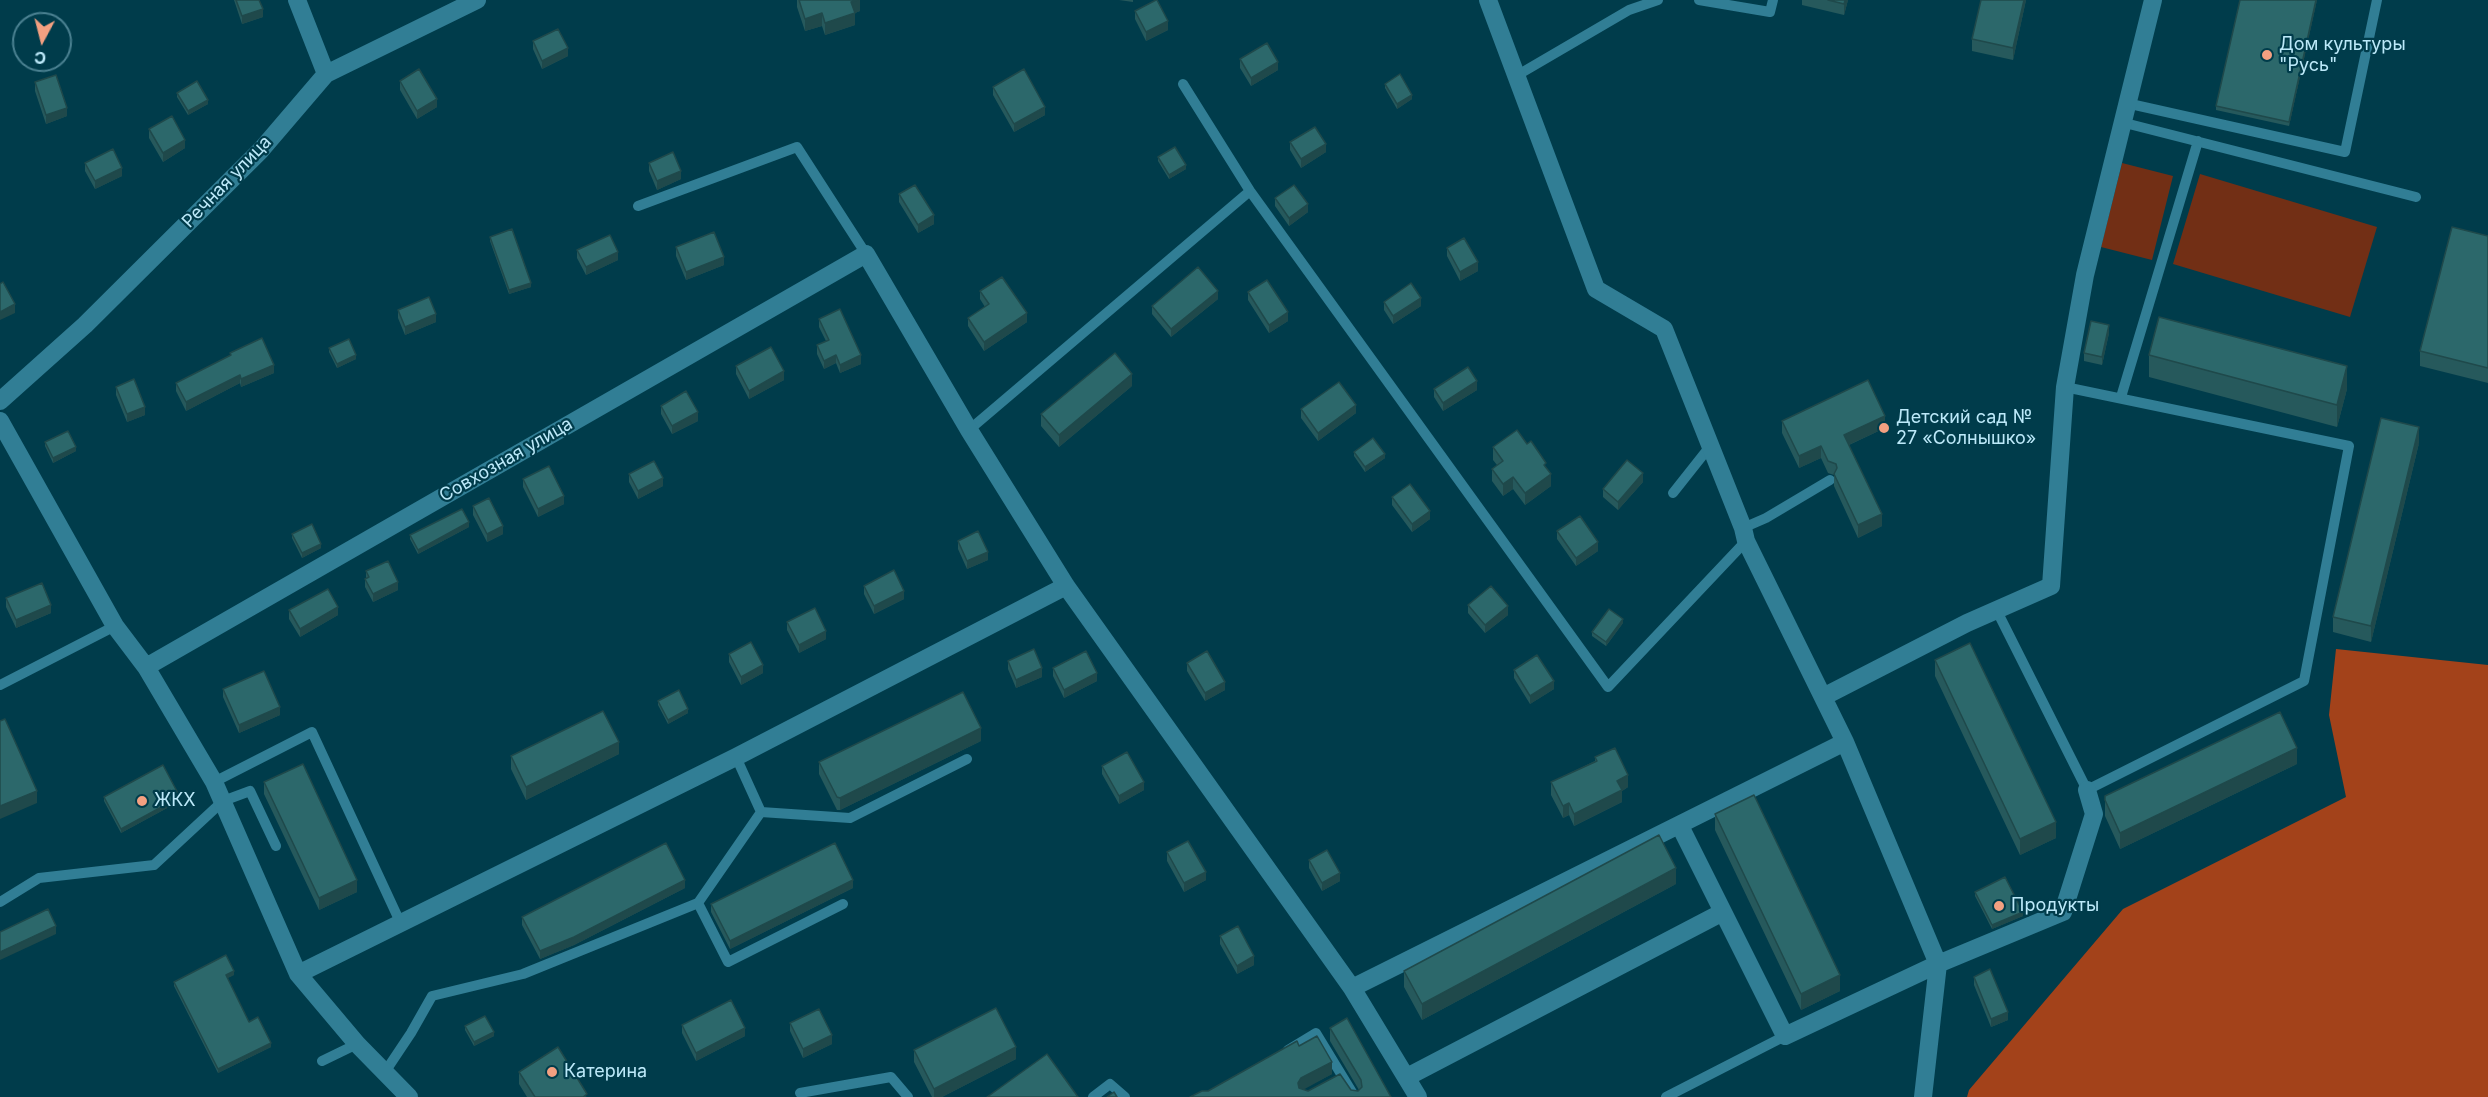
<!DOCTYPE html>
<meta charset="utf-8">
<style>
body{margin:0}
#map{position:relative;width:2488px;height:1097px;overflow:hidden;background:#003c4b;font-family:Inter,sans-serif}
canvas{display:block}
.north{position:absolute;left:12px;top:12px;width:60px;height:60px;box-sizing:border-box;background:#003c4b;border:2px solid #4b8191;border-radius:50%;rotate:187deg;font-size:16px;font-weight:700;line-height:24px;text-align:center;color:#bce9f9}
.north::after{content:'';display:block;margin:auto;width:21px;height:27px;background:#f3a081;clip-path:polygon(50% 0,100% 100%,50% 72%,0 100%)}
</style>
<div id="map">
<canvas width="2488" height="1097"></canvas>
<div class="north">С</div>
</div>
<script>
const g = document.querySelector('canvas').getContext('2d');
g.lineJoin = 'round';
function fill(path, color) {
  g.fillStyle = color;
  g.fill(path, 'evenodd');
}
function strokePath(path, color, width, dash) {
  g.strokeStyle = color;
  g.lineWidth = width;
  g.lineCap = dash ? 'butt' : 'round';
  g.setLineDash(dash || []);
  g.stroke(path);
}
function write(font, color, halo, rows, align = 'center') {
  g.font = font + ' Inter,sans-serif';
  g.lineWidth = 4.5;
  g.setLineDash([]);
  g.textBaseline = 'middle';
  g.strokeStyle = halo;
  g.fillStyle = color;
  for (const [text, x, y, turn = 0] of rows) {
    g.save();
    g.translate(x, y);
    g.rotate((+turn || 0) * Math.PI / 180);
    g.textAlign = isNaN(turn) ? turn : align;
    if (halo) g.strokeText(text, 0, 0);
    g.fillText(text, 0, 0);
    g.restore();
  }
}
const green = new Path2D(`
 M2122 163 2173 176 2152 260 2101 247Z
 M2200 174 2377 227 2350 317 2173 264Z`);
const forest = new Path2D(`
 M2336 649 2488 665V1097H1967L1969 1090 2123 909 2346 797 2329 715Z`);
const lane = new Path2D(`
 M1699 0 1770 12 1773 0
 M1516 76 1629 10 1658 0
 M1183 84 1250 191 1608 687 1746 541
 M2126 103 2345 152 2377 0
 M2121 122 2416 197
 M638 206 797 147 866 254
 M2121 397 2198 141
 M969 430 1250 191
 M1673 493 1711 445
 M1743 528 1766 518 1830 480
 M1997 611 2087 790 2304 681 2349 446 2065 387
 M0 685 115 626
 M736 757 761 812
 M214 782 312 732 401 924
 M0 902 39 878 154 865 223 801 250 791 276 846
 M698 903 761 812 850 818 967 759
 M1288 1050 1316 1033 1355 1097
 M322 1061 357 1044
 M385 1072 411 1033 432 996 523 974 698 903 728 962 843 904
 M800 1093 891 1077 908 1097
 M1093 1097 1110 1084 1125 1097
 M1666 1097 1785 1036`);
const street = new Path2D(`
 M297 0 326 74
 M1488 0 1596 289 1664 329 1743 528 1746 541 1845 742 1938 964 1923 1097
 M0 401 85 325 261 150 326 74 477 0
 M0 421 115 626 146 667 214 782 298 974 357 1044 409 1097
 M146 667 866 254 969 430 1066 586 1352 988 1418 1097
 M1823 697 1967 623 2051 586 2065 387 2085 275 2153 0
 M1680 826 1785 1036 1938 964 2063 912 2094 814 2087 790
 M298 974 736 757 1066 586
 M1352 988 1845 742
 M1407 1077 1723 912`);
const wall = new Path2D(`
 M234 0H259L263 17 242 24Z
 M797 0H860V11L855 13V25L825 35 822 26 805 31 797 7Z
 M1119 0H1133V2Z
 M1802 0H1848L1844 15 1802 5Z
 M1981 0H2026L2013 60 1972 51V39Z
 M2317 0 2289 126 2216 110V106Z
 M1135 11 1168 30 1146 41 1135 19Z
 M533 41 568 56 542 69 533 49Z
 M1240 59 1278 70 1251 86 1240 68Z
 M400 81 437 107 417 119 400 90Z
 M35 82 67 116 46 124 35 91Z
 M1385 84 1412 99 1397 109 1385 88Z
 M993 87 1045 115 1014 132 993 95Z
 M177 93 208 104 188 115 177 97Z
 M149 129 185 148 163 162 149 138Z
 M1290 142 1326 152 1301 168 1290 150Z
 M1158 157 1186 169 1169 179 1158 161Z
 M85 163 122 176 95 189 85 171Z
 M649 163 681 179 657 190 649 171Z
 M899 194 934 224 918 233 899 202Z
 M1275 198 1308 212 1289 226 1275 206Z
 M2488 236V383L2420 366V351Z
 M490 237 531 287 509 294 490 241Z
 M676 247 724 265 686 280 676 256Z
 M1447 248 1478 271 1460 281 1447 256Z
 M577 250 618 260 586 275 577 258Z
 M980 291 1027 322 984 351 968 326V318L985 307 980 299Z
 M1248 292 1288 321 1269 333 1248 300Z
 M1218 299 1171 337 1152 314V306Z
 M1384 302 1421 306 1393 324 1384 310Z
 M398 310 436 322 405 335 398 318Z
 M819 319 861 364 840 373 836 363 824 369 817 354V345L826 341 819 327Z
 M2109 333 2102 365 2084 361V353Z
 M329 348 356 359 337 368 329 352Z
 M230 353 274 373 241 387 240 383 186 411 176 391V383L230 356Z
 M2149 355 2347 389 2337 427 2149 377Z
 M736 366 784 380 749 399 736 374Z
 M1132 386 1059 447 1041 426V414Z
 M116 387 145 415 127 422 116 395Z
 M1434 389 1477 390 1443 411 1434 397Z
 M661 406 698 421 672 434 661 414Z
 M1301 409 1356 413 1318 441 1301 418Z
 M1782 421 1885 428 1849 445 1882 526 1858 538 1834 486V475L1828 473 1821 458 1799 468 1782 433Z
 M45 442 76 451 53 463 45 446Z
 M2419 443 2371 642 2333 632V617Z
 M1493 447 1546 468 1551 486 1525 505 1513 489 1503 496 1492 481V469L1497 465 1493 460Z
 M1354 452 1385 458 1365 472 1354 456Z
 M629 474 663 486 638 499 629 482Z
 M523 479 564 504 538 517 523 487Z
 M1643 482 1618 510 1603 497V489Z
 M1392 497 1430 519 1412 532 1392 505Z
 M473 506 503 534 487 542 473 515Z
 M469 527 418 554 410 539V535Z
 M1557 531 1598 551 1576 566 1557 539Z
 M292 534 321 548 302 558 292 538Z
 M958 541 988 560 967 569 958 549Z
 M366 571 398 590 373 602 365 587V579L366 578Z
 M864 586 904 599 874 614 864 594Z
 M6 598 51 613 16 628 6 607Z
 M1468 605 1508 615 1485 633 1468 613Z
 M289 610 338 615 300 637 289 619Z
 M787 622 826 639 799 653 787 630Z
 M1623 623 1606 646 1592 636V632Z
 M729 654 763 673 741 685 729 662Z
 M1935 660 2056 838 2020 855 1935 676Z
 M1008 661 1042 677 1016 688 1008 669Z
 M1187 663 1225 690 1205 701 1187 671Z
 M1053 668 1097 681 1064 698 1053 676Z
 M1514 670 1554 689 1530 704 1514 678Z
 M223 689 280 715 239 733 223 697Z
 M658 701 688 713 668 724 658 705Z
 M981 741 840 810H837L819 774V762Z
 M619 754 526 800 511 769V756Z
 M1595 757 1628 787 1622 791V802L1574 826 1569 815 1563 818 1551 795V782L1595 761Z
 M2297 764 2120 849 2105 816V796Z
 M1102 766 1144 790 1119 804 1102 774Z
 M264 782 357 892 319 910 264 794Z
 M104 797 180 801 121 833 104 801Z
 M1715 814 1840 991 1801 1010 1715 830Z
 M1167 852 1206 880 1184 892 1167 861Z
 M1309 860 1340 881 1322 891 1309 868Z
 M1676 884 1422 1020 1404 987V971Z
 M685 888 574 945 540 959 522 925V917Z
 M853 888 730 949 711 912V904Z
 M1975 892 2023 916 1992 929 1975 896Z
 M1220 936 1254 965 1237 974 1220 944Z
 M234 975 227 978 249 1022 271 1047 218 1073 174 986V982Z
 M1974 977 2008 1020 1991 1027 1974 985Z
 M790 1023 832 1044 803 1058 790 1031Z
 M682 1025 745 1036 696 1061 682 1033Z
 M465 1026 494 1036 474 1046 465 1030Z
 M1330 1028 1391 1097 1208 1091 1299 1046 1332 1074 1303 1089 1308 1091H1358L1359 1090 1330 1041Z
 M914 1050 1016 1059 942 1097H932L914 1062Z
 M519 1072 587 1097H527L519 1084Z`);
const shadedWall = new Path2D(`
 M858 0H860V11L855 13V25L825 35V23L851 2Z
 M1845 0H1848L1844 15V4Z
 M2024 0H2026L2013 60V48Z
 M2316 0H2317L2289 126V122Z
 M263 9V17L242 24V16Z
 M822 13V26L805 31V19Z
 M1168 21V30L1146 41V32Z
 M568 48V56L542 69V61Z
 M1278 62V70L1251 86V78Z
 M1412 95V99L1397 109V104Z
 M437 99V107L417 119V111Z
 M208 100V104L188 115V111Z
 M1045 107V115L1014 132V124Z
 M67 108V116L46 124V115Z
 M185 140V148L163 162V153Z
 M1326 144V152L1301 168V159Z
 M1186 165V169L1169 179V175Z
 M122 168V176L95 189V181Z
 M681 171V179L657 190V181Z
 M1308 204V212L1289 226V218Z
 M934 215V224L918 233V225Z
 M618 252V260L586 275V267Z
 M724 257V265L686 280V272Z
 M1478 262V271L1460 281V272Z
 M531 283V287L509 294V290Z
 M1218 291V299L1171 337V329Z
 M1421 298V306L1393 324V316Z
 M15 304V313L0 320V312Z
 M1288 312V321L1269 333V325Z
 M1027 313V322L984 351V342Z
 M436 314V322L405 335V327Z
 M2109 325V333L2102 365V357Z
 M356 355V359L337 368V364Z
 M836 355V363L824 369V361Z
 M861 355V364L840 373V365Z
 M274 365V373L241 387V379Z
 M2347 366V389L2337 427V405Z
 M784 371V380L749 399V391Z
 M1132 374V386L1059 447V435Z
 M240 375V383L186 411V402Z
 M1477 381V390L1443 411V403Z
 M1356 405V413L1318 441V433Z
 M145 407V415L127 422V414Z
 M698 412V421L672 434V426Z
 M1885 416V428L1844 447V435Z
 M2419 427V443L2371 642V626Z
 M1821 446V458L1799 468V456Z
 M76 447V451L53 463V458Z
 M1385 454V458L1365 472V467Z
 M1643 473V482L1618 510V502Z
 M1551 474V486L1525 505V493Z
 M1513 477V489L1503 496V484Z
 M663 478V486L638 499V491Z
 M564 496V504L538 517V509Z
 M1430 511V519L1412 532V524Z
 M1882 514V526L1858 538V525Z
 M469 522V527L418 554V550Z
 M503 526V534L487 542V534Z
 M1598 542V551L1576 566V558Z
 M321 544V548L302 558V553Z
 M988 552V560L967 569V561Z
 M398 582V590L373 602V594Z
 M904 591V599L874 614V606Z
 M51 605V613L16 628V620Z
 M1508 606V615L1485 633V625Z
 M338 607V615L300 637V629Z
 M1623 619V623L1606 646V642Z
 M826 631V639L799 653V645Z
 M763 665V673L741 685V677Z
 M1042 668V677L1016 688V680Z
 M1097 673V681L1064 698V690Z
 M1554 681V689L1530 704V696Z
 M1225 682V690L1205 701V693Z
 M280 707V715L239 733V725Z
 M688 709V713L668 724V720Z
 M981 728V741L840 810V798Z
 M619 742V754L526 800V787Z
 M2297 748V764L2120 849V833Z
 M1628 775V787L1622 791V802L1574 826V814L1617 781Z
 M1144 782V790L1119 804V796Z
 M37 791V803L0 819V806Z
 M180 797V801L121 833V829Z
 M1569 803V815L1563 818V806Z
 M2056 822V838L2020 855V839Z
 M1676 868V884L1422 1020V1004Z
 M1206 872V880L1184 892V883Z
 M1340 873V881L1322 891V883Z
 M357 880V892L319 910V898Z
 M685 880V888L574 945 540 959V951Z
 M853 880V888L730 949V941Z
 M2023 912V916L1992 929V925Z
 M56 926V934L0 960V952Z
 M1254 956V965L1237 974V966Z
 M234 971V975L226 979V975Z
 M1840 975V991L1801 1010V994Z
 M2008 1012V1020L1991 1027V1019Z
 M745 1028V1036L696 1061V1053Z
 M494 1032V1036L474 1046V1042Z
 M832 1035V1044L803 1058V1049Z
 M271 1043V1047L218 1073V1069Z
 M1016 1047V1059L942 1097H934V1089Z
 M1332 1062V1074L1301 1091 1298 1096V1083L1301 1078Z`);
const building = new Path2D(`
 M236 0H259L263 9 242 16Z
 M799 0H858L851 2 855 13 825 23 822 13 805 19Z
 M1156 0H1157L1168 21 1146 32 1135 11Z
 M1828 0H1845L1844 4Z
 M1981 0H2024L2013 48 1972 39Z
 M2240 0H2316L2289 122 2216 106Z
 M558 29 568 48 542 61 533 41Z
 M1267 43 1278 62 1251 78 1240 59Z
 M419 69 437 99 417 111 400 81Z
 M1024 69 1045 107 1014 124 993 87Z
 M1400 74 1412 95 1397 104 1385 84Z
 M56 75 67 108 46 115 35 82Z
 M197 81 208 100 188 111 177 93Z
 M172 116 185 140 163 153 149 129Z
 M1315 127 1326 144 1301 159 1290 142Z
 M1175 147 1186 165 1169 175 1158 157Z
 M113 149 122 168 95 181 85 163Z
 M673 152 681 171 657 181 649 163Z
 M915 185 934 215 918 225 899 194Z
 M1294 185 1308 204 1289 218 1275 198Z
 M2452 227 2488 236V368L2420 351Z
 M512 229 531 283 509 290 490 237Z
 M714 232 724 257 686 272 676 247Z
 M610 235 618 252 586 267 577 250Z
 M1464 238 1478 262 1460 272 1447 248Z
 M1198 267 1218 291 1171 329 1152 306Z
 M1002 277 1027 313 984 342 968 318 989 304 980 291Z
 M1267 280 1288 312 1269 325 1248 292Z
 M3 282 15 304 0 312V284Z
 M1411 283 1421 298 1393 316 1384 302Z
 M429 297 436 314 405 327 398 310Z
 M840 309 861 355 840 365 836 355 824 361 817 345 829 340 819 319Z
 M2159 317 2347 366 2337 405 2149 355Z
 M2091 321 2109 325 2102 357 2084 353Z
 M262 338 274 365 241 379 240 375 186 402 176 383 231 355 230 353Z
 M349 339 356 355 337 364 329 348Z
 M771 347 784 371 749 391 736 366Z
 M1115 353 1132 374 1059 435 1041 414Z
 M1468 367 1477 381 1443 403 1434 389Z
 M134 379 145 407 127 414 116 387Z
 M1868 380 1885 416 1844 435 1882 514 1858 525 1834 474 1837 468 1836 464 1828 461 1821 446 1799 456 1782 421Z
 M1339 382 1356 405 1318 433 1301 409Z
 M686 391 698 412 672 426 661 406Z
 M2381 418 2419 427 2371 626 2333 617Z
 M1517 430 1527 444 1531 441 1546 463 1544 465 1551 474 1525 493 1513 477 1503 484 1492 469 1503 461 1493 447Z
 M68 431 76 447 53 458 45 442Z
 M1373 438 1385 454 1365 467 1354 452Z
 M1627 460 1643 473 1618 502 1603 489Z
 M654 461 663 478 638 491 629 474Z
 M549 466 564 496 538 509 523 479Z
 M1410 484 1430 511 1412 524 1392 497Z
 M489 498 503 526 487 534 473 506Z
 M462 509 469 522 418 550 410 535Z
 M1580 516 1598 542 1576 558 1557 531Z
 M312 524 321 544 302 553 292 534Z
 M978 531 988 552 967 561 958 541Z
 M388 561 398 582 373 594 365 579 369 577 366 571Z
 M894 570 904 591 874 606 864 586Z
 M42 583 51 605 16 620 6 598Z
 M1491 586 1508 606 1485 625 1468 605Z
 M328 589 338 607 300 629 289 610Z
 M815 608 826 631 799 645 787 622Z
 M1609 609 1623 619 1606 642 1592 632Z
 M751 642 763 665 741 677 729 654Z
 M1970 643 2056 822 2020 839 1935 660Z
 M1034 649 1042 668 1016 680 1008 661Z
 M1086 651 1097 673 1064 690 1053 668Z
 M1207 651 1225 682 1205 693 1187 663Z
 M1537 655 1554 681 1530 696 1514 670Z
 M264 671 280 707 239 725 223 689Z
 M679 690 688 709 668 720 658 701Z
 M963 692 981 728 840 798 837 797 819 762Z
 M603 711 619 742 526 787 511 756Z
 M2280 712 2297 748 2120 833 2105 800V796Z
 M5 719 37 791 0 806V721Z
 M1615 748 1628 775 1617 781 1622 790 1574 814 1569 803 1563 806 1551 782 1597 761 1595 757Z
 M1127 752 1144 782 1119 796 1102 766Z
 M303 764 357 880 319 898 264 782Z
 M163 765 180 797 121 829 104 797Z
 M1754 795 1840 975 1801 994 1715 814Z
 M1659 835 1676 868 1422 1004 1404 971Z
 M1188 841 1206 872 1184 883 1167 852Z
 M666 843 685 880 574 937 540 951 522 917Z
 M835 843 853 880 730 941 711 904Z
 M1327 850 1340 873 1322 883 1309 860Z
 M2005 877 2023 912 1992 925 1975 892Z
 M48 909 56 926 0 952V932Z
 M1238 926 1254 956 1237 966 1220 936Z
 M226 955 234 971 226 975 249 1022 258 1017 271 1043 218 1069 174 982Z
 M1990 969 2008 1012 1991 1019 1974 977Z
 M731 1000 745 1028 696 1053 682 1025Z
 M996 1008 1016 1047 934 1089 914 1050Z
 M819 1009 832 1035 803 1049 790 1023Z
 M485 1016 494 1032 474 1042 465 1026Z
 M1347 1018 1391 1097H1190L1202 1091H1208L1297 1041 1299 1046 1317 1036 1332 1062 1301 1078 1298 1083 1299 1088 1308 1091 1340 1074 1351 1090 1358 1091 1362 1087 1361 1080 1330 1028Z
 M558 1047 587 1094 583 1097H535L519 1072Z
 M1047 1054 1078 1097H987Z
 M1114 1092 1117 1097H1107Z`);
const markers = [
 [2267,55,6,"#f3a081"],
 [1884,428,6,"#f3a081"],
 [142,801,6,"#f3a081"],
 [1999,906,6,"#f3a081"],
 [552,1072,6,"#f3a081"]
];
const poiNames = [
 ["Дом культуры",2279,45],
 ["\"Русь\"",2279,66],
 ["Детский сад №",1896,418],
 ["27 «Солнышко»",1896,439],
 ["ЖКХ",154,801],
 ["Продукты",2011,906],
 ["Катерина",564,1072]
];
const streetNames = [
 ["Речная улица",227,182,-46],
 ["Совхозная улица",506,460,-30]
];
fill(green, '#722f15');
fill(forest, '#a3421a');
strokePath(lane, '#317e95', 10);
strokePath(street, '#317e95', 18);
fill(wall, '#26595c');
fill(shadedWall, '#1f494b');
fill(building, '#2c686b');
strokePath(building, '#1f494b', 1.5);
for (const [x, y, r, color] of markers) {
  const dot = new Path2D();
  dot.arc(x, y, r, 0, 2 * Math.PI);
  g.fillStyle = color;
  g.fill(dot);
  strokePath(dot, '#003c4b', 2);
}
write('18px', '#bce9f9', '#003c4b', poiNames, 'left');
write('18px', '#bce9f9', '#003c4b', streetNames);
</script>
